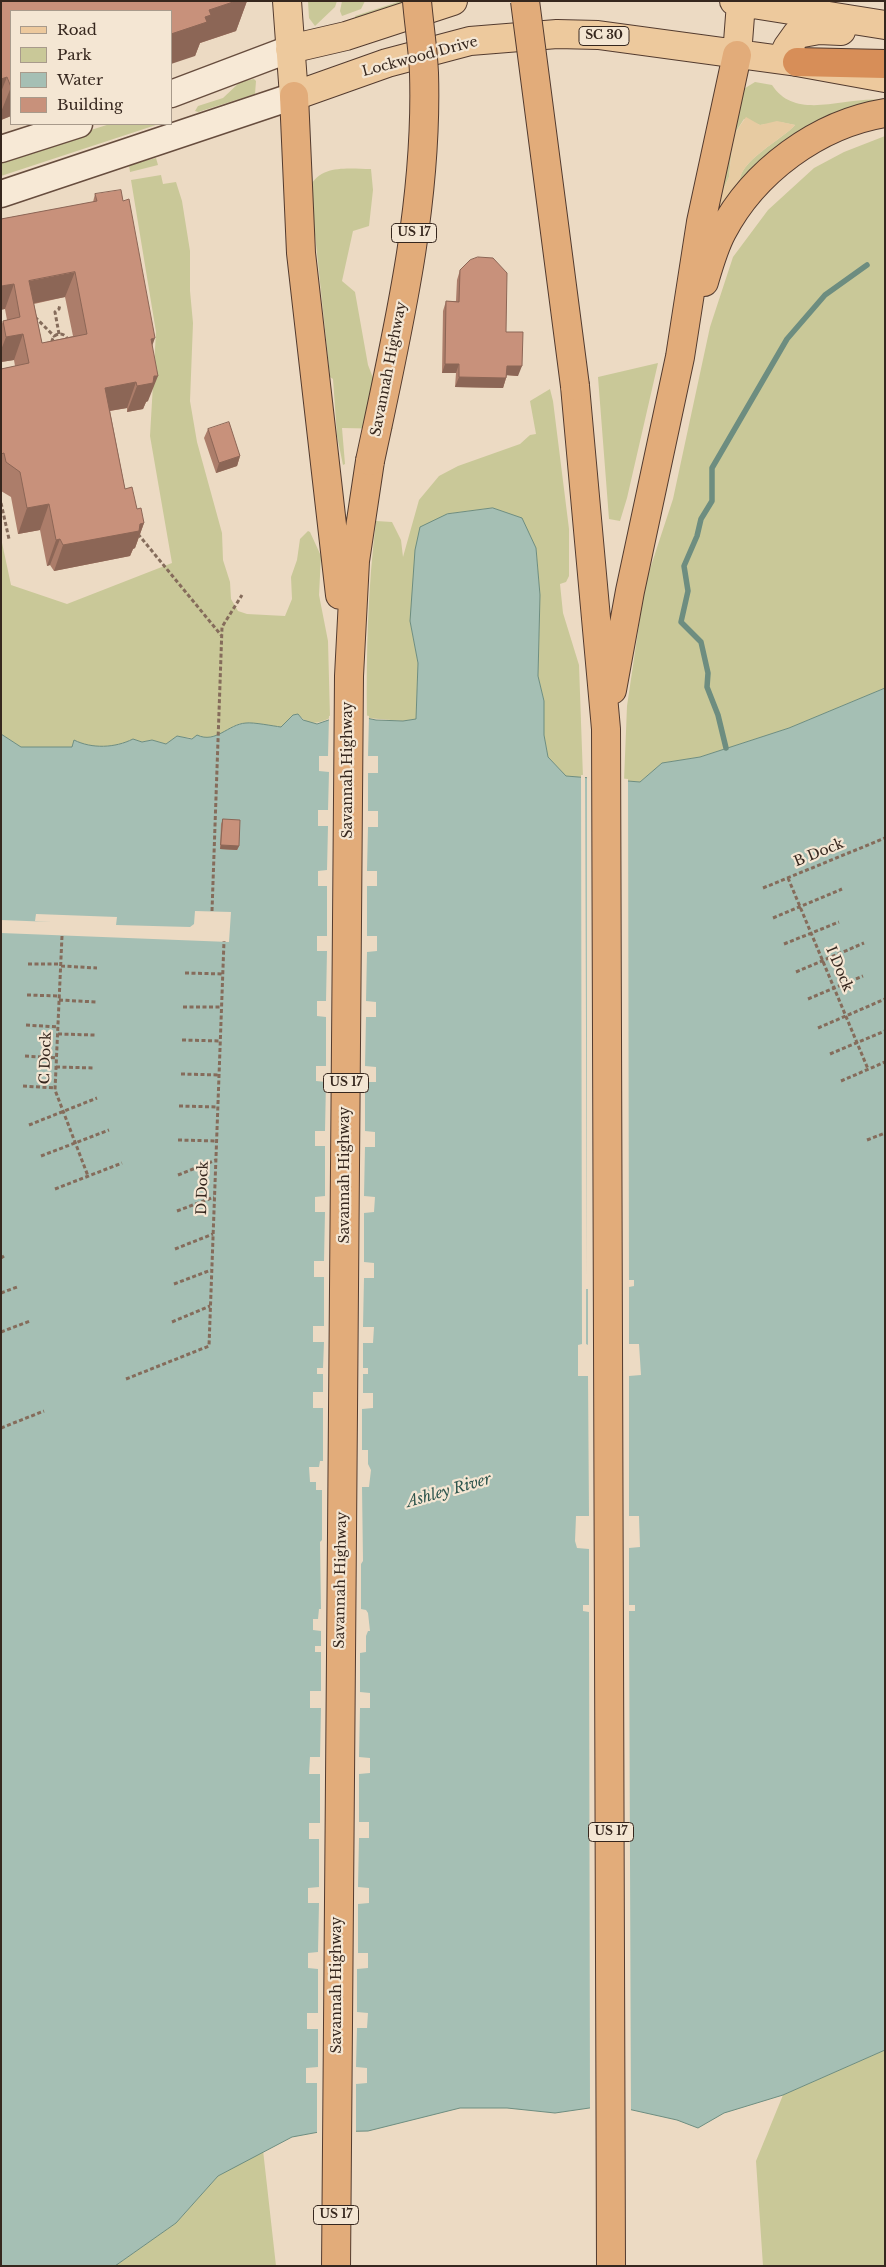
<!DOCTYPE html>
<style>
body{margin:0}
#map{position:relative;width:886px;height:2267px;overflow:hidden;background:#ecdac3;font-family:"Libre Baskerville",serif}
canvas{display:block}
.frame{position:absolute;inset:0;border:2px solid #36271e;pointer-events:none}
.legend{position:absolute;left:10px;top:10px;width:162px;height:115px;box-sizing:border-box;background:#f4e6d3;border:1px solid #a89a8b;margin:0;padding:6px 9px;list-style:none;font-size:15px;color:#36271e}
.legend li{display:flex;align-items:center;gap:10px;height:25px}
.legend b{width:25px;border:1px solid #a89a8b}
</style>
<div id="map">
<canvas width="886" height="2267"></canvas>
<div class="frame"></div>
<ul class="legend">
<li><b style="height:6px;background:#edc99d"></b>Road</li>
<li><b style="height:14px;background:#c9c898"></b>Park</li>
<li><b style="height:14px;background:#a5bfb4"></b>Water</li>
<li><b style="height:14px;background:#c8917b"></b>Building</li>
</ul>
</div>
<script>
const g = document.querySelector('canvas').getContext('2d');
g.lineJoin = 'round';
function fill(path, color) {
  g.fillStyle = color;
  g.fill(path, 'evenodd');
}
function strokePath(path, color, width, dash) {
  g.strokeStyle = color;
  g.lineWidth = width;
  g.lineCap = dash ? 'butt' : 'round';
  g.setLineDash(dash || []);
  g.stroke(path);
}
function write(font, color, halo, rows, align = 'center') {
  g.font = font + ' "Libre Baskerville",serif';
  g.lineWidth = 4.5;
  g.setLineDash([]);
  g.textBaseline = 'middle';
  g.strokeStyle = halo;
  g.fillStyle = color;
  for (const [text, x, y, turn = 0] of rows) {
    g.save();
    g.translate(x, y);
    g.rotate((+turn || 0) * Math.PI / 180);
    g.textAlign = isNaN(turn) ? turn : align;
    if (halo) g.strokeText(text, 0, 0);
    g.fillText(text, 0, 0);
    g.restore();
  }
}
const green = new Path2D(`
 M308 1H337L335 7 315 26 309 18Z
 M342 1H365L361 9 342 16 340 11Z
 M401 1H415L356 20 355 16Z
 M254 79 256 81 255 94 198 112 195 111 198 106 223 98 240 82Z
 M755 82 772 85C796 122 845 96 882 100L740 183C737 162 783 139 795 125L780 122 760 125 744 119 733 136 729 177 723 190 718 186 742 90Z
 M110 124H159L1 176V158Z
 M885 136V688L789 728 700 757 662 763 640 782 624 781 627 706 645 584 673 499 710 327 733 257 768 210 814 168 844 152Z
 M156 158 158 165 130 172 129 165Z
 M371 169 373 190 369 226 353 231 342 281 355 292 368 365 393 429 342 428 345 464 343 465 337 436 333 379 330 377 310 187C321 164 349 169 371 169Z
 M161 175 163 184 176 182 182 201 190 251V291L193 323 190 401 197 442 222 533 223 560 230 582 231 599 238 611 247 614 285 616 292 599 291 577 297 560 300 539 308 531 310 532 321 556 319 595 328 641 330 718C317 724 308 726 298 714L293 715 281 727C273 726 253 722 246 723 237 723 231 728 224 732 210 740 193 739 177 736L166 744 152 740 142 742 133 739C115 748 92 749 74 740L72 747H21L1 734V538L11 585 67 604 172 563 150 436 156 332 131 180Z
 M658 363 627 498 620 521 609 519 598 377Z
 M550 389 553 401 569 529V576L566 582 560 584 563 613 579 665 583 778 566 776 548 757 544 735V701L538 676 540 595 536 548 521 518 493 508 447 514 410 621 418 663 416 719 403 721 367 718C366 652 368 587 376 521L392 522 401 540 403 557 419 500 439 476 458 466 520 444 530 435 536 434 530 401Z
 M885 2050V2266H763L756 2161 783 2095Z
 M263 2150 276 2266H115L176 2223 218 2176Z`);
const sand = new Path2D(`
 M746 117 760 125 777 121 795 125C783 139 737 162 740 183L713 227 718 186 723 189 729 177 733 136Z`);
const water = new Path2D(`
 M493 508 522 518 536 548 540 595 538 676 544 701V735L548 757 566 776 640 782 662 763 700 757 789 728 885 688V2050L783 2095 724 2113 698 2128 677 2120 610 2105 555 2113 507 2108H460L368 2131 319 2132 292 2137 218 2176 176 2223 115 2266H1V734L21 747H72L74 740C92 749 115 748 133 739L142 742 152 740 166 744 177 736 192 739 197 735C216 744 228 724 246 723 253 722 273 726 281 727L293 715 298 714 303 720 317 724 346 714 376 720 403 721 416 719 418 663 410 621 415 550 420 527 447 514Z`);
const pier = new Path2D(`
 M346 711 369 716 368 756H378V773H368V811H378V827H368L367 871H377V886H367V936H377V951L367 952 366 1001 376 1002V1017H366L365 1066 376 1067V1082H365V1131L375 1132V1147H365L364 1196 375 1197 374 1212 364 1213V1262L374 1263V1278H364L363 1327H374L373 1343H363V1368H368V1374H363V1393H373V1408L362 1409V1450H368V1464L371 1470 369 1487H362L363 1561 361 1564V1609L366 1610 368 1613 370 1631H368L366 1636V1652L360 1653V1692L370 1693V1708H360L359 1757 370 1758V1773L359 1774V1822H369V1838H359L358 1887 369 1888V1903L358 1904V1953H368V1968L357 1969V2012L368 2013 367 2028H357L356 2067 367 2068V2083L356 2084V2134H317V2083H306V2068L318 2067V2029H307V2013H318V1969L308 1968V1953L318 1952 319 1903H308V1888L319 1887V1839H309V1823H320V1774H309L310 1757H320L321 1708H310V1691H321V1652H315V1646H321V1631L313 1630V1619H318L319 1609H321L320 1542 322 1540V1490H316V1482H310L309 1467H319L320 1461H323V1408H313V1392H323V1374H317V1368H323L324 1342H313V1326H324V1277H314V1261H324L325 1212H315V1197L325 1196V1146H315V1131H325L326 1082 316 1081V1066H326V1017L317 1016V1001H326L327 951H317V936H327V886H318V871L327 870 328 826H318V810H328L329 772 319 771V756H328L329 716Z
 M581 775H585L587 1280V775L628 779 629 1280H634V1286L629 1287V1344H639L641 1375 629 1376V1516H639L640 1547 629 1548V1605H635V1611H629L631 2113 610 2107 590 2110 589 1612 583 1611V1605H589V1549L577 1548 575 1541 576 1516H589L588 1376H578V1345L582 1344ZM586 1289H588V1345L586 1344Z
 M195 911 231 912 229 942 1 933V920L52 922 35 921 36 914 117 917 116 925 190 927 194 924Z`);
const stream = new Path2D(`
 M726 748 718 715 707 687 708 673 701 642 681 622 688 591 684 566 697 536 701 519 712 501V468L787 339 825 295 867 265`);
const path = new Path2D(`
 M35 317 55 337
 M59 334 55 312 59 309 60 304
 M52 342a8 8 0 1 1 16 0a8 8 0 1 1-16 0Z
 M1 503 9 539
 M138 534 221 635
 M788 878 868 1069
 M763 888 885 838
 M212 911 222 627 242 595
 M773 918 842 889
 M62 936 55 1090 88 1176
 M784 944 839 922
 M28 964H61
 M61 966 97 968
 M796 972 864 943
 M185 973 223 974
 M27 995 60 996
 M808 999 863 976
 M59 1000 96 1002
 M183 1007H222
 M26 1025 58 1027
 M818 1028 885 999
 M58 1034 95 1035
 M182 1040 220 1041
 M830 1054 885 1031
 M25 1056 57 1058
 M56 1067 94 1068
 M181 1074 219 1075
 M841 1081 885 1062
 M23 1086 55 1088
 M179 1106 218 1107
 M29 1125 97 1098
 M178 1140 216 1141
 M867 1140 885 1133
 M41 1156 109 1130
 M178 1175 216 1160
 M55 1189 122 1163
 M177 1211 214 1197
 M175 1249 213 1234
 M1 1258 4 1256
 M174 1284 211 1270
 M1 1293 17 1287
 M172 1322 210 1306
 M1 1332 30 1321
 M126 1379 209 1346 224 941
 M1 1428 44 1411`);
const secondary = new Path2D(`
 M171 94 290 49
 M1 149 79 124
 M1 194 294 96`);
const primary = new Path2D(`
 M287 1 294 96 387 63 470 41 557 34 598 35 797 62 885 78
 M734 1 885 25
 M290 49 346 36 453 1
 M737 55 741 3
 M797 62 787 48 797 34 819 30 841 31`);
const trunk = new Path2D(`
 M294 96 301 253 340 595
 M704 282C709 265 714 247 722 232 754 171 818 124 885 113
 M575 386 606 729 611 2266
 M612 690 630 591 680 357 701 222 737 55
 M336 2266 349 676 355 561 370 461`);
const motorway = new Path2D(`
 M797 62 885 64`);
const trunkBridge = new Path2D(`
 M525 1 575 386
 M370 461C397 334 428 204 424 73 423 49 419 25 417 1`);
const wall = new Path2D(`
 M1 1H247L236 31 200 43 195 56 11 11V116L1 120Z
 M95 194 152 346 148 401 146 402 143 409 127 412V408L110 411 125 489 144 523 135 548 133 549 130 556 54 571 50 565 47 566 40 530 18 534 11 497 1 491V369L15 366 14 360 1 362V326L3 321 7 320 5 309 1 219 93 202ZM65 297 73 336 42 343 34 304Z
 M460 270 506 332 518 376 507 375 503 388 455 387 456 373H442L443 311 446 301H456L457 280Z
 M208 429 240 456 237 466 216 473 204 438Z
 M223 819 239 846 237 850 220 849 221 824Z`);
const shadedWall = new Path2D(`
 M236 1H247L236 31 200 43 195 56 171 64V34L205 17 209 10Z
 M7 77 1 92V79Z
 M11 87V116L1 120V112Z
 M75 272 65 297 20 306 29 281Z
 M14 284 5 309 1 310V286Z
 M23 334 14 360 1 362V350L6 337Z
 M155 338 146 363 151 339Z
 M445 364H459L456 373H442Z
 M507 366H522L518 376 504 375Z
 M154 376H158L148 401 146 402 143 409 127 412 137 386Z
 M459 377 506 378 503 388 455 387Z
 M136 382 127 408 96 413 105 388Z
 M240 456 237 466 216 473 219 463Z
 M49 504 40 530 18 534 27 508Z
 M144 523 135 548 133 549 130 556 54 571 63 545Z
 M60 539 50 565 47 566 56 540Z
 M221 845 239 846 237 850 220 849Z`);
const building = new Path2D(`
 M1 1H236L209 10 211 15 205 17 207 22 171 34V11H11V87L7 77 1 79Z
 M121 190 123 201 129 199 155 338 151 339 158 376H154L153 383 137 386 136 382 105 388 125 489 132 487 137 509 141 508 144 523 140 524 139 531 63 545 60 539 56 540 49 504 27 508 20 472 6 462 4 453 1 454V369L29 363 23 334 6 337 3 321 20 317 14 284 1 286V219L97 201 95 194ZM75 272 87 334 42 343 29 281Z
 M478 257 493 258 507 273 506 332H523L522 366H507L506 378 459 377V364H445L446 301 459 302 460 270 470 260Z
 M229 422 240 456 219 463 208 429Z
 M223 819 240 820 239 846 221 845Z`);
const shields = [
 [604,36,50],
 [414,233,45],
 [346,1083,45],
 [611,1832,45],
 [336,2215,45]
];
const shieldNames = [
 ["SC 30",604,36],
 ["US 17",414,233],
 ["US 17",346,1083],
 ["US 17",611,1832],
 ["US 17",336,2215]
];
const streetNames = [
 ["Lockwood Drive",420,57,-15],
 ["Savannah Highway",389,369,-79],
 ["Savannah Highway",348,770,-90],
 ["B Dock",819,853,-22],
 ["I Dock",839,969,67],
 ["C Dock",46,1058,-88],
 ["Savannah Highway",345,1175,-90],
 ["D Dock",203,1188,-88],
 ["Savannah Highway",341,1580,-89],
 ["Savannah Highway",337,1985,-90]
];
const waterNames = [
 ["Ashley River",449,1491,-16]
];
fill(green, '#c9c898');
fill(sand, '#e7cba2');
fill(water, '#a5bfb4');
strokePath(water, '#6d8d80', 1);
fill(pier, '#ecdac3');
strokePath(stream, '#6d8d80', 5.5);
strokePath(secondary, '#674d3e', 29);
strokePath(primary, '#533b2f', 30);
strokePath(trunk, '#533b2f', 30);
strokePath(motorway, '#533b2f', 30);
strokePath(path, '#856c5b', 3, [4, 2.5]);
strokePath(secondary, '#f7e9d6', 26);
strokePath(primary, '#edc99d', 28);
strokePath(trunk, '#e2ac7a', 28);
strokePath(motorway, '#d78e58', 28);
strokePath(trunkBridge, '#533b2f', 30, []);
strokePath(trunkBridge, '#e2ac7a', 28);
fill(wall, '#ac7d6a');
fill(shadedWall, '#8c6656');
fill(building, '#c8917b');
strokePath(building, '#8c6656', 1);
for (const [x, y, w] of shields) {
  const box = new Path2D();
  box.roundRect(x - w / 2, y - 9.5, w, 19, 4);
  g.fillStyle = '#f4e6d3';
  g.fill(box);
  strokePath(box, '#36271e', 1);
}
write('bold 12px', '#36271e', null, shieldNames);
write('14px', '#36271e', '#f4e6d3', streetNames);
write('italic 15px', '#2e554d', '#f4e6d3', waterNames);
</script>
